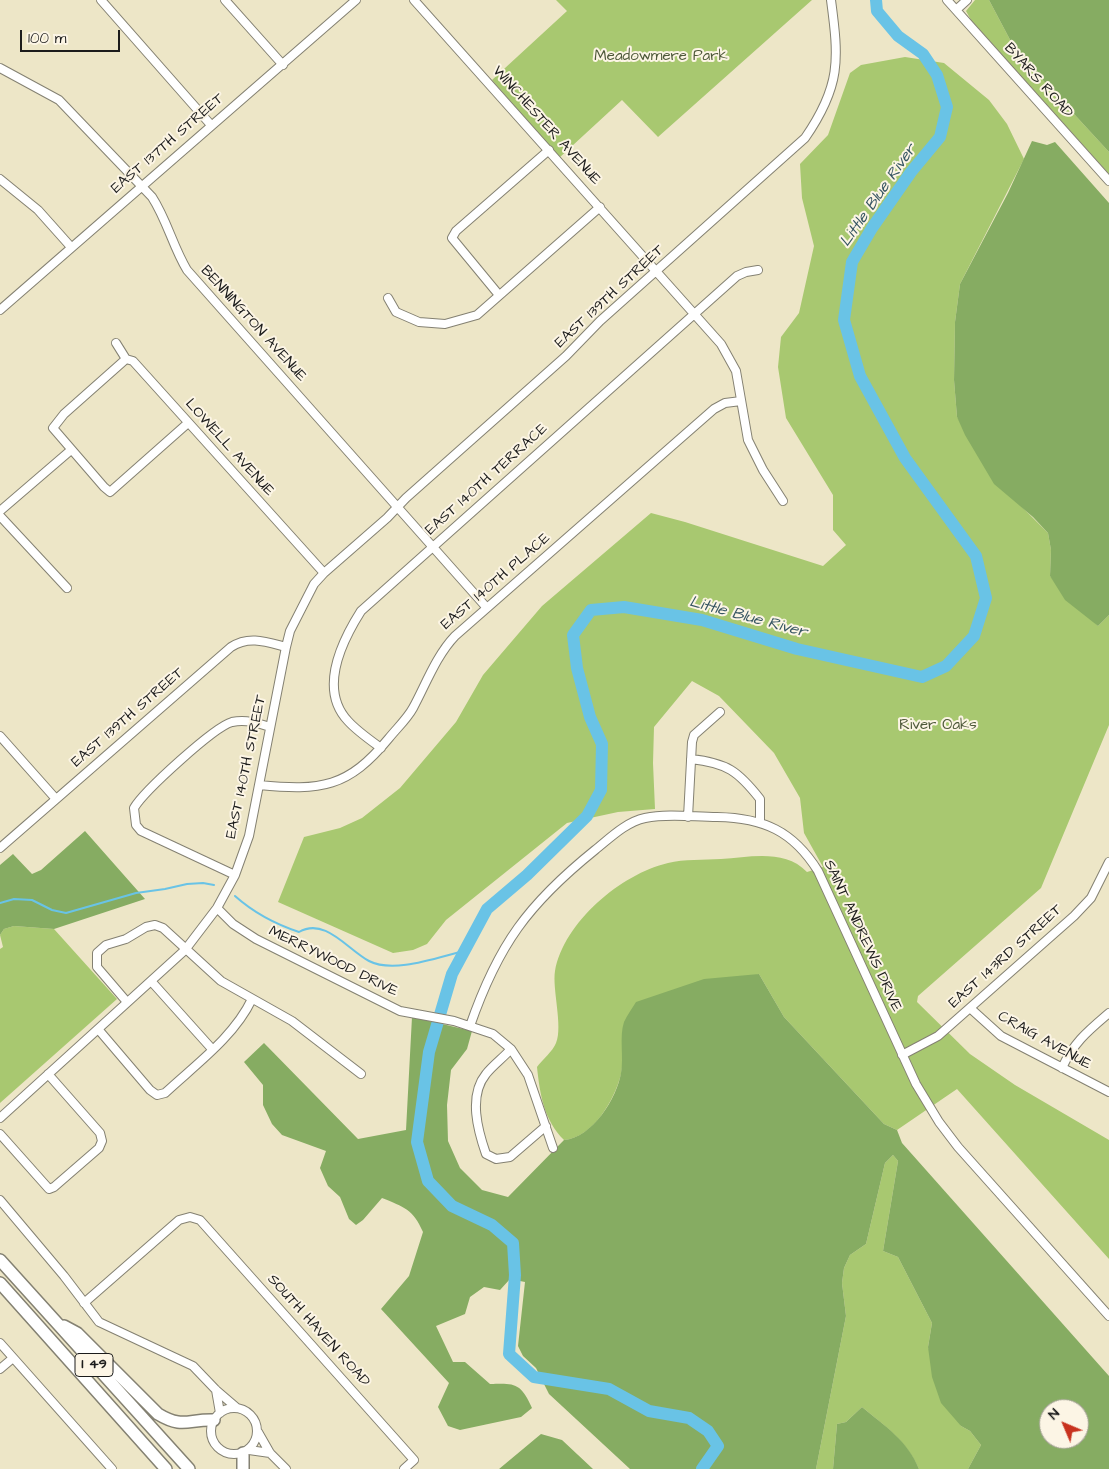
<!DOCTYPE html>
<style>
body{margin:0}
#map{position:relative;width:1109px;height:1469px;overflow:hidden;background:#ede6c7;font-family:"Architects Daughter",sans-serif}
canvas{display:block}
.north{position:absolute;left:1039px;top:1399px;width:50px;height:50px;box-sizing:border-box;background:#fcf5e5;border:1px solid #a29e95;border-radius:50%;rotate:315deg;font-size:14px;font-weight:700;line-height:20px;text-align:center;color:#1c1c1c}
.north::after{content:'';display:block;margin:auto;width:18px;height:22px;background:#c8321e;clip-path:polygon(50% 0,100% 100%,50% 72%,0 100%)}
.scale{position:absolute;left:20px;top:30px;width:100px;height:22px;box-sizing:border-box;border:2px solid #1c1c1c;border-top:0;padding-left:6px;font-size:15px;line-height:18px;white-space:nowrap;color:#1c1c1c;-webkit-text-stroke:4px #fcf5e5;paint-order:stroke}
</style>
<div id="map">
<canvas width="1109" height="1469"></canvas>
<div class="north">N</div>
<div class="scale">100 m</div>
</div>
<script>
const g = document.querySelector('canvas').getContext('2d');
g.lineJoin = 'round';
function fill(path, color) {
  g.fillStyle = color;
  g.fill(path, 'evenodd');
}
function strokePath(path, color, width, dash) {
  g.strokeStyle = color;
  g.lineWidth = width;
  g.lineCap = dash ? 'butt' : 'round';
  g.setLineDash(dash || []);
  g.stroke(path);
}
function write(font, color, halo, rows, align = 'center') {
  g.font = font + ' "Architects Daughter",sans-serif';
  g.lineWidth = 4;
  g.setLineDash([]);
  g.textBaseline = 'middle';
  g.strokeStyle = halo;
  g.fillStyle = color;
  for (const [text, x, y, turn = 0] of rows) {
    g.save();
    g.translate(x, y);
    g.rotate((+turn || 0) * Math.PI / 180);
    g.textAlign = isNaN(turn) ? turn : align;
    if (halo) g.strokeText(text, 0, 0);
    g.fillText(text, 0, 0);
    g.restore();
  }
}
const green = new Path2D(`
 M556 0H812L658 137 622 100 559 158 492 80 567 11Z
 M975 0H989L1016 51 1109 152V174L971 20 966 11Z
 M905 57 944 63 989 100 1007 124 1024 159 960 284 955 322 954 380 957 417 1019 504 1048 533 1051 550 1050 576 1098 626 1109 615V725L1041 888 918 996 917 1002 970 1054 1015 1085 1109 1140V1259L957 1089 897 1130 884 1124 784 1017 759 974 624 1024C623 1040 624 1058 621 1074 615 1099 593 1138 564 1140 544 1120 540 1095 537 1067 542 1060 553 1051 556 1043 563 1026 552 989 555 971 564 922 621 874 668 863 684 859 704 860 721 859 751 857 785 849 807 872L823 867 804 833 800 798 774 753 719 696 692 681 654 727 653 763 655 809 618 812 567 823 446 920 427 944 413 950 393 953 278 902 304 837 340 828 362 818 400 788 456 722 483 675 542 606 651 513 685 522 823 566 846 545 833 530V495L786 418 778 367 781 337 799 313 814 246 802 198 800 164 828 135 850 73 861 65Z
 M14 926 54 929 117 999 0 1103V949L3 947 0 935 4 929Z
 M893 1155 898 1161 883 1251 898 1257 932 1323 928 1347 961 1426 970 1431 981 1445 968 1469H919C907 1441 885 1426 862 1407L846 1422 837 1424 833 1469H816L846 1316 842 1283 844 1268 850 1255 866 1244 885 1163Z`);
const forest = new Path2D(`
 M989 0H1109V152L1016 51Z
 M1032 141 1047 145 1055 142 1109 203V615L1098 626 1065 600 1050 576 1051 550 1048 533 1033 517 994 484 965 435 957 417 954 380 955 322 960 284 1008 193Z
 M85 831 145 899 54 929 14 926 4 929 0 935V865L13 854 32 874 41 870Z
 M759 974 784 1017 884 1124 897 1130 902 1143 1109 1376V1469H968L981 1445 970 1431 961 1426 941 1403 932 1377 928 1347 932 1323 898 1257 883 1251 898 1161 893 1155 885 1163 866 1244 850 1255 844 1268 842 1283 846 1316 816 1469H630L549 1394 536 1368 523 1356 518 1346 525 1282 510 1279 500 1290 484 1287 470 1297 465 1314 436 1326 453 1362H465L490 1384C515 1383 521 1383 532 1408L521 1417 460 1430 448 1426 438 1407 449 1383 381 1309 409 1276 423 1232C413 1209 404 1207 382 1198L363 1220 356 1225 349 1219 340 1197 328 1186 320 1168 326 1151 282 1135 272 1124 263 1105V1085L244 1062 264 1043 358 1139 406 1130 412 1017 472 1031 467 1049 451 1070 447 1105 448 1141 460 1168 482 1190 508 1197 564 1140C592 1138 617 1098 621 1073 624 1057 619 1037 624 1022 627 1015 632 1009 636 1002L704 979ZM1049 1409H1079V1439H1049Z
 M862 1407C885 1426 908 1441 919 1469H833L837 1424 846 1422Z
 M541 1434 562 1440 593 1469H499Z`);
const stream = new Path2D(`
 M235 896C254 913 275 924 299 932 325 917 347 949 369 961 394 974 438 957 464 951
 M0 903 14 899 32 900 52 910 66 913 136 893 165 889 187 884 203 883 214 885`);
const river = new Path2D(`
 M702 1469 718 1446 708 1431 689 1418 649 1411 609 1389 534 1377 509 1354 515 1275 513 1243 492 1225 452 1206 428 1181 417 1142 429 1052 452 974 487 909 527 875 587 816 601 790 602 744 590 717 577 668 573 635 591 610 624 607 702 620 797 649 922 677 946 666 974 636 986 598 976 556 905 458 860 376 844 320 852 262 872 228 911 172 940 137 947 107 937 75 923 54 898 36 877 11 876 0`);
const minor = new Path2D(`
 M101 0 211 125
 M225 0 283 65
 M414 0 721 344 736 371 748 440 763 470 783 501
 M947 0 1109 181
 M956 10 967 0
 M0 68 59 100 152 197C167 220 173 247 187 270L487 608
 M0 179 38 210 71 247
 M499 295 452 238 456 231 549 150
 M388 298 396 312 419 322 445 324 477 315 600 207
 M0 310 356 0
 M116 343 126 359 133 361 324 573
 M126 359 64 414 53 428 104 487 110 492 188 423
 M0 511 71 450
 M0 516 67 588
 M0 736 56 799
 M381 748C370 740 357 731 348 721 318 689 342 641 361 611L737 276 746 272 758 270
 M691 759C727 763 738 771 760 799V821
 M259 785C321 791 348 788 389 738 397 728 407 719 413 708 426 684 436 656 455 636L714 409 725 403 741 401
 M688 817 692 742 694 735 720 712
 M0 848 231 647C249 635 267 642 286 647
 M235 875 141 831 136 825 134 808C144 791 214 727 232 722 246 719 258 723 270 727
 M217 908 233 924 256 939 400 1011 454 1021 493 1034 511 1049 528 1075 553 1148
 M151 981 212 1049
 M127 1002 97 967V953L106 945 126 939 146 927 155 925 163 928 221 981 292 1021 361 1074
 M970 1008 1001 1036 1109 1092
 M470 1026C498 945 528 904 595 850 610 838 626 822 645 818 668 813 694 817 717 817 764 818 793 831 818 871L916 1084 939 1122 958 1147 1109 1316
 M98 1029 150 1090 157 1095 165 1093C195 1065 234 1037 252 999
 M511 1049C503 1058 493 1065 486 1074 468 1096 478 1131 486 1154L496 1159 510 1157 546 1126
 M902 1055 938 1036 1074 916 1091 898 1109 862
 M1062 1068C1074 1042 1088 1031 1109 1013
 M0 1118 185 950 217 908 235 875 249 836 286 647 290 631 314 584 324 573 387 518 406 498 566 356 600 321 805 138C841 86 839 60 831 0
 M0 1134 49 1189 54 1187 99 1148 102 1141 100 1133 48 1074
 M0 1200 64 1276 99 1322 193 1366 216 1390 237 1408
 M84 1303 179 1220 190 1217 200 1220 414 1460 404 1469
 M0 1343 112 1469
 M0 1369 13 1358
 M216 1390 220 1413
 M211 1431a23 23 0 1 1 46 0a23 23 0 1 1-46 0Z
 M258 1432 270 1453 286 1469
 M249 1450 270 1453`);
const highway = new Path2D(`
 M0 1260 189 1469
 M0 1283 166 1469
 M64 1326 77 1333 158 1414C183 1429 188 1419 214 1420
 M243 1469V1453`);
const shields = [
 [94,1365,38]
];
const shieldNames = [
 ["I 49",94,1365]
];
const parkNames = [
 ["Meadowmere Park",661,57],
 ["River Oaks",938,726]
];
const streetNames = [
 ["BYARS ROAD",1038,81,48],
 ["WINCHESTER AVENUE",546,126,48],
 ["EAST 137TH STREET",168,144,-41],
 ["EAST 139TH STREET",610,297,-43],
 ["BENNINGTON AVENUE",253,324,48],
 ["LOWELL AVENUE",229,448,48],
 ["EAST 140TH TERRACE",487,480,-42],
 ["EAST 140TH PLACE",496,582,-41],
 ["EAST 139TH STREET",128,718,-41],
 ["EAST 140TH STREET",247,767,-78],
 ["SAINT ANDREWS DRIVE",862,936,65],
 ["EAST 143RD STREET",1006,957,-42],
 ["MERRYWOOD DRIVE",333,962,26],
 ["CRAIG AVENUE",1044,1041,29],
 ["SOUTH HAVEN ROAD",318,1331,48]
];
const waterNames = [
 ["Little Blue River",879,196,-55],
 ["Little Blue River",748,618,15]
];
fill(green, '#a8c870');
fill(forest, '#86ac62');
strokePath(stream, '#69c3e6', 2);
strokePath(river, '#69c3e6', 12);
strokePath(minor, '#848172', 10);
strokePath(highway, '#848172', 14);
strokePath(minor, '#fff', 8);
strokePath(highway, '#fff', 11);
for (const [x, y, w] of shields) {
  const box = new Path2D();
  box.roundRect(x - w / 2, y - 11.5, w, 23, 4);
  g.fillStyle = '#fcf5e5';
  g.fill(box);
  strokePath(box, '#1c1c1c', 1);
}
write('bold 14px', '#1c1c1c', null, shieldNames);
write('15px', '#4d5839', '#fcf5e5', parkNames);
write('15px', '#1c1c1c', '#fcf5e5', streetNames);
write('italic 16px', '#375663', '#fcf5e5', waterNames);
</script>
